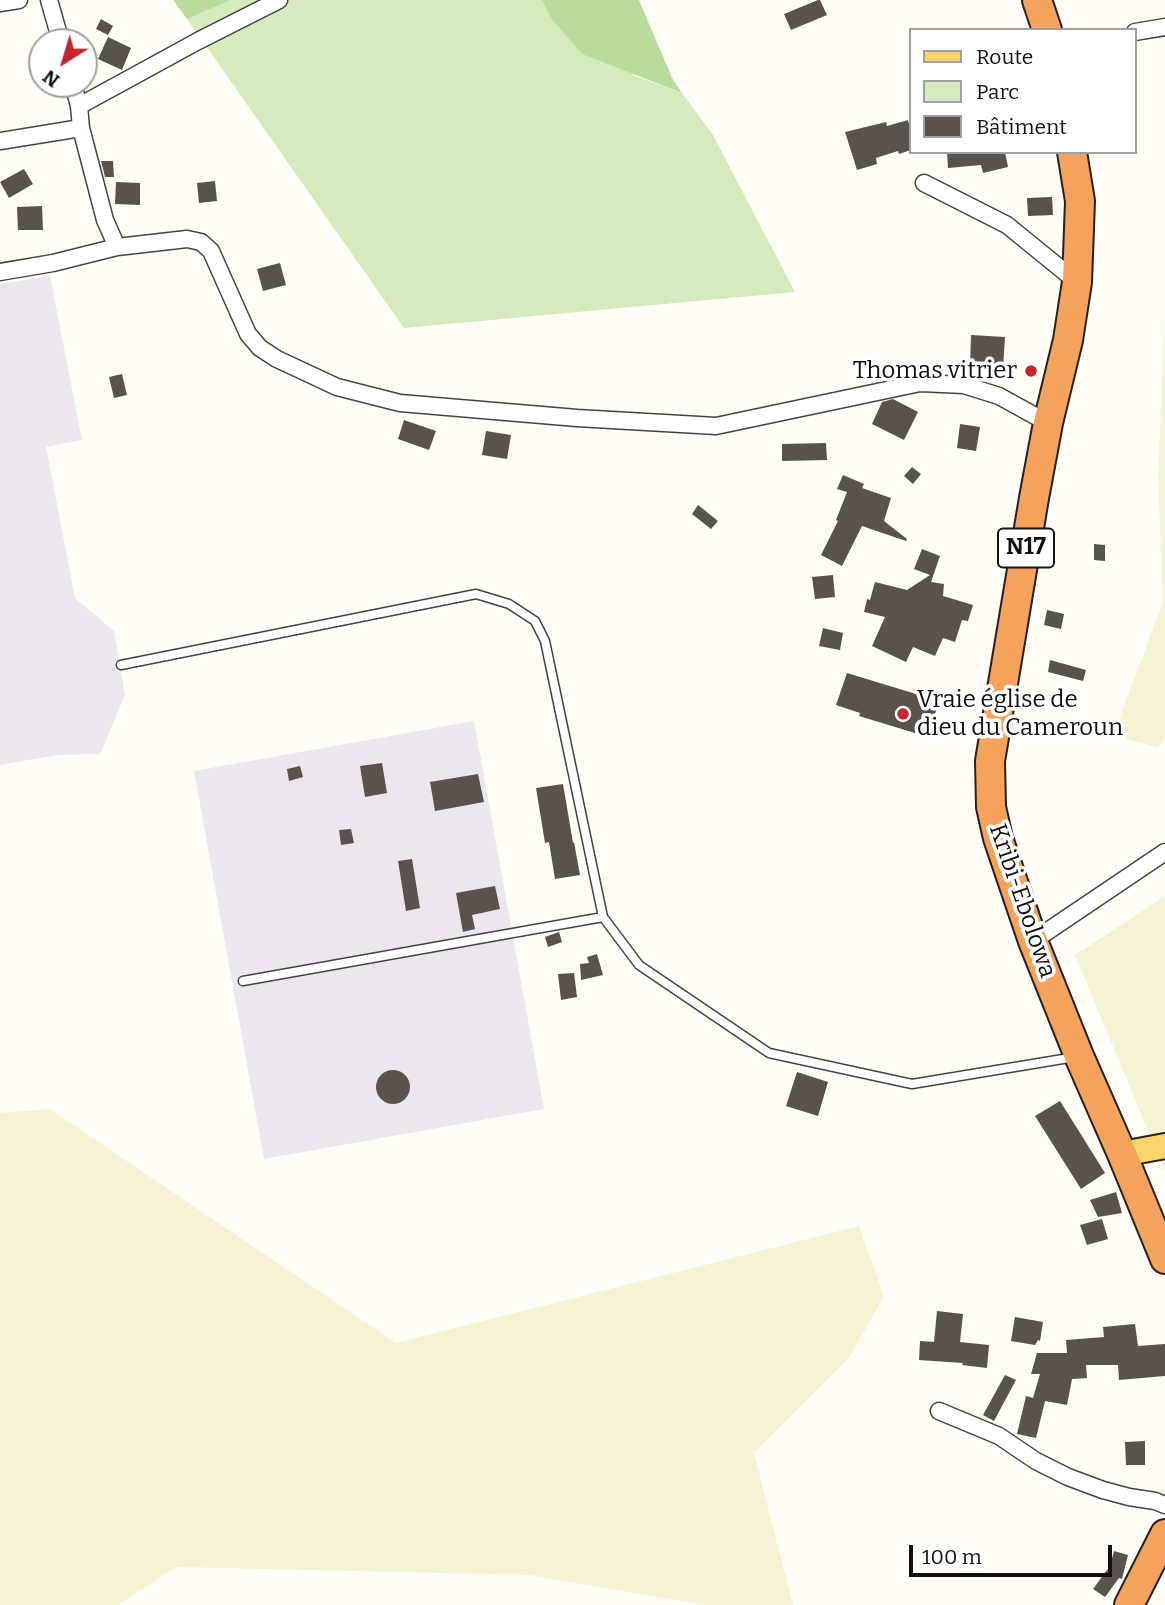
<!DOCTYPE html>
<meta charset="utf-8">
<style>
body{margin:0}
#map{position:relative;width:1165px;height:1605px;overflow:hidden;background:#fffdf5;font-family:Bitter,serif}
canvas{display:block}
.legend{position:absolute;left:909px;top:28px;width:228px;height:126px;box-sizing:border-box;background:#fff;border:2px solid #a0a0a0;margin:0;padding:9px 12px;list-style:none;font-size:21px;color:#111}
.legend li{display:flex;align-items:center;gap:14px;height:35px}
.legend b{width:35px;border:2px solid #a0a0a0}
.north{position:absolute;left:28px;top:28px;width:70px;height:70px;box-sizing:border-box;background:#fff;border:2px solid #a0a0a0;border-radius:50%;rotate:217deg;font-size:19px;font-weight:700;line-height:28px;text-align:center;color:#111}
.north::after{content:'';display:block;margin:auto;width:24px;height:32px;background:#c4262e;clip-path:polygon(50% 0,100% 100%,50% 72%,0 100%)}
.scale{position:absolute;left:909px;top:1545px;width:203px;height:32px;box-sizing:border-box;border:4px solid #111;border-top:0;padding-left:9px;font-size:21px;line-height:24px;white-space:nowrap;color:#111;-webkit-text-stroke:5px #fff;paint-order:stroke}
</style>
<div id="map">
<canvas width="1165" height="1605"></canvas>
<ul class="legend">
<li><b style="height:9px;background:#f9d66b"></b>Route</li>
<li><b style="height:19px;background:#d5ebbd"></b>Parc</li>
<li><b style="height:19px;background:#5a524d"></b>Bâtiment</li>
</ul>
<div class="north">N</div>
<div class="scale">100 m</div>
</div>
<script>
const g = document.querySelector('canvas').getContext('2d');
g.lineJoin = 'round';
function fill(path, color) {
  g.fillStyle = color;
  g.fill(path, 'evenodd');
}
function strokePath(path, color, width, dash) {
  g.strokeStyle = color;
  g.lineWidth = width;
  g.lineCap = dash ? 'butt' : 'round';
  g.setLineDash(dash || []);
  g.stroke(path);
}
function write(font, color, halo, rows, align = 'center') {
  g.font = font + ' Bitter,serif';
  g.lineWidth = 7;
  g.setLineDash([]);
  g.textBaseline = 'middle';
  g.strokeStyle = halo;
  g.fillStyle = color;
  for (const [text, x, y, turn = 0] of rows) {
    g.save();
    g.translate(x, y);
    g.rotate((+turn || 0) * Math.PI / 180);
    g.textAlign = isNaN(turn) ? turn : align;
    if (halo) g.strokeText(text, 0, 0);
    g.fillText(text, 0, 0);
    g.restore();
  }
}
const industrial = new Path2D(`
 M50 276 82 440 46 447 75 598 114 631 125 695 100 754 57 755 0 765V284Z
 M474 721 544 1109 264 1159 194 771Z`);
const farmland = new Path2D(`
 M1165 312V738L1158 748 1113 735 1163 602 1158 476Z
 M1165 896V1172L1075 955Z
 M50 1109 396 1343 859 1226 884 1296 849 1358 754 1453 793 1605H705L529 1575 176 1567 118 1605H0V1113Z`);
const green = new Path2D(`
 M231 0H542L551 18 635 76 682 93 713 135 795 292 404 328 187 19Z`);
const forest = new Path2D(`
 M173 0H231L187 19Z
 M542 0H639L673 80 682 93 582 54 551 18Z`);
const building = new Path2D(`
 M818 0H820L827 15 791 30 784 14Z
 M101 19 113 26 108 35 96 29Z
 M108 37 131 48 122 70 98 59Z
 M908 120 911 132V150L899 154 898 151 876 158 877 164 857 170 845 132 886 122 887 126Z
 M947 152H1005L1008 167 983 173 981 165 948 168Z
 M101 161H113L114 177H105Z
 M24 169 33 184 9 198 0 182Z
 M215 181 217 201 199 203 197 183Z
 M116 182 140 183V205L115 204Z
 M1052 197 1053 215 1028 216 1027 198Z
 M42 206 43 230H18L17 207Z
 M280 263 286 285 263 291 257 269Z
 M971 335 1005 337 1003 369 970 367Z
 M122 374 127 395 114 398 109 377Z
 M893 399 918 412 904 440 872 424 882 402Z
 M404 420 436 431 429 450 398 439Z
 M960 424 980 427 976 451 957 448Z
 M486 431 511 435 507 459 482 455Z
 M826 443 827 460 782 461V444Z
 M912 467 921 474 913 484 904 476Z
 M843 475 864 484 862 488 891 498 884 521 907 539 906 541 862 526 842 566 821 555 838 521 836 520 847 492 837 489Z
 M698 505 718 521 711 529 692 514Z
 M1094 544 1105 545V561L1094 560Z
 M922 549 940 556 931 582 944 584 943 596 973 605 968 621 962 620 955 642 943 638 935 656 913 647 906 662 872 646 885 617 864 612 867 599 870 600 875 582 907 590 930 575 914 569Z
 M833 575 835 597 815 599 812 577Z
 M1047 610 1064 614 1061 629 1044 625Z
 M823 628 843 633 840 650 819 646Z
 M1050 660 1086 670 1083 681 1048 672Z
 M847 673 939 701 928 737 859 716 860 713 836 705Z
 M382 763 387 793 365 797 360 766Z
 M300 766 303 777 289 781 287 769Z
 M478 774 484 802 435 811 430 782Z
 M563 784 573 843 574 842 580 875 555 879 549 842 545 843 536 788Z
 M351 829 354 843 341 845 339 830Z
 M412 859 420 908 406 911 398 861Z
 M495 886 500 909 472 915 475 929 463 932 456 893Z
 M559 932 562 942 548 947 545 937Z
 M597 954 603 975 581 980 580 964 589 963 587 957Z
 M574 973 577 997 561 1000 558 974Z
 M376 1087a17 17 0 1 1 34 0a17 17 0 1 1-34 0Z
 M797 1072 828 1082 818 1116 786 1106Z
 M1060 1101 1105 1173 1081 1189 1035 1116Z
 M1116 1192 1122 1213 1098 1217 1090 1200Z
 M1102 1219 1108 1239 1087 1245 1080 1225Z
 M937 1311 963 1314 960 1342 989 1345 987 1368 962 1365 963 1363 919 1360 920 1341 934 1342Z
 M1015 1317 1043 1322 1040 1341 1038 1340 1035 1345 1011 1341Z
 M1135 1324 1138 1346 1165 1344V1376L1119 1380 1118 1365H1086L1087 1378 1072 1379 1067 1405 1045 1401 1036 1438 1017 1434 1026 1396 1033 1398 1040 1374H1031L1037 1353H1067L1066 1340 1104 1337 1103 1327Z
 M1005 1375 1016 1380 994 1421 983 1415Z
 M1145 1441V1465H1126L1125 1442Z
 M1114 1551 1128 1555 1122 1579 1119 1578 1105 1597 1093 1589 1110 1566Z`);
const lane = new Path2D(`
 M121 665 476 594 509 604 535 621 545 641 603 917 639 965 769 1053 912 1084 1075 1057
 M243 981 603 917`);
const street = new Path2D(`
 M49 0 61 42
 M0 3 19 0
 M1135 32 1165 27
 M79 106 198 41 279 0
 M81 128 105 220 117 247
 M0 141 81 128 79 106 73 84
 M924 183 1007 225 1077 282
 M0 272 53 263 117 247 187 239 201 242 211 251 248 334 260 348 277 359 337 387 400 403 577 418 716 426 920 383 964 385 999 396 1048 423
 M1033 941 1165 852
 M939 1411 999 1436 1036 1461 1068 1477 1103 1490 1129 1497 1155 1501 1165 1505`);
const primary = new Path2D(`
 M1122 1154 1165 1146`);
const highway = new Path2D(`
 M1037 0 1047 30
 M1072 152 1080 201 1077 282 1068 340 1048 423 1034 498 990 761 991 807 998 838 1033 941 1079 1056 1122 1154 1165 1259
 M1129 1605 1165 1534`);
const markers = [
 [1031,371,7,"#c4262e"],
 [903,714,7,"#c4262e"]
];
const shields = [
 [1026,548,56]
];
const shieldNames = [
 ["N17",1026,548]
];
const poiNames = [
 ["Thomas vitrier",1017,371],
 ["Vraie église de",917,700,"left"],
 ["dieu du Cameroun",917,728,"left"]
];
const streetNames = [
 ["Kribi-Ebolowa",1022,901,71]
];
fill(industrial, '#eee6ef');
fill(farmland, '#f6f3d4');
fill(green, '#d5ebbd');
fill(forest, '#b9dc9c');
fill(building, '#5a524d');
strokePath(lane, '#444', 11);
strokePath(street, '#444', 19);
strokePath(primary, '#222', 28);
strokePath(highway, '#222', 32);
strokePath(lane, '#fff', 8);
strokePath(street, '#fff', 16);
strokePath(primary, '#f9d66b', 24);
strokePath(highway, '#f5a25d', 28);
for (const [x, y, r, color] of markers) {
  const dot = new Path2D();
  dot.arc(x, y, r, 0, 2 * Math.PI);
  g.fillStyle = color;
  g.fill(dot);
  strokePath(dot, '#fff', 2.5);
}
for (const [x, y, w] of shields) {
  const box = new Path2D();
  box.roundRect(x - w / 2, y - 19.5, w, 39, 5);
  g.fillStyle = '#fff';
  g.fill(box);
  strokePath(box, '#111', 2);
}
write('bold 23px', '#111', null, shieldNames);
write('24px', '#111', '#fff', poiNames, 'right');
write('24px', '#111', '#fff', streetNames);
</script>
